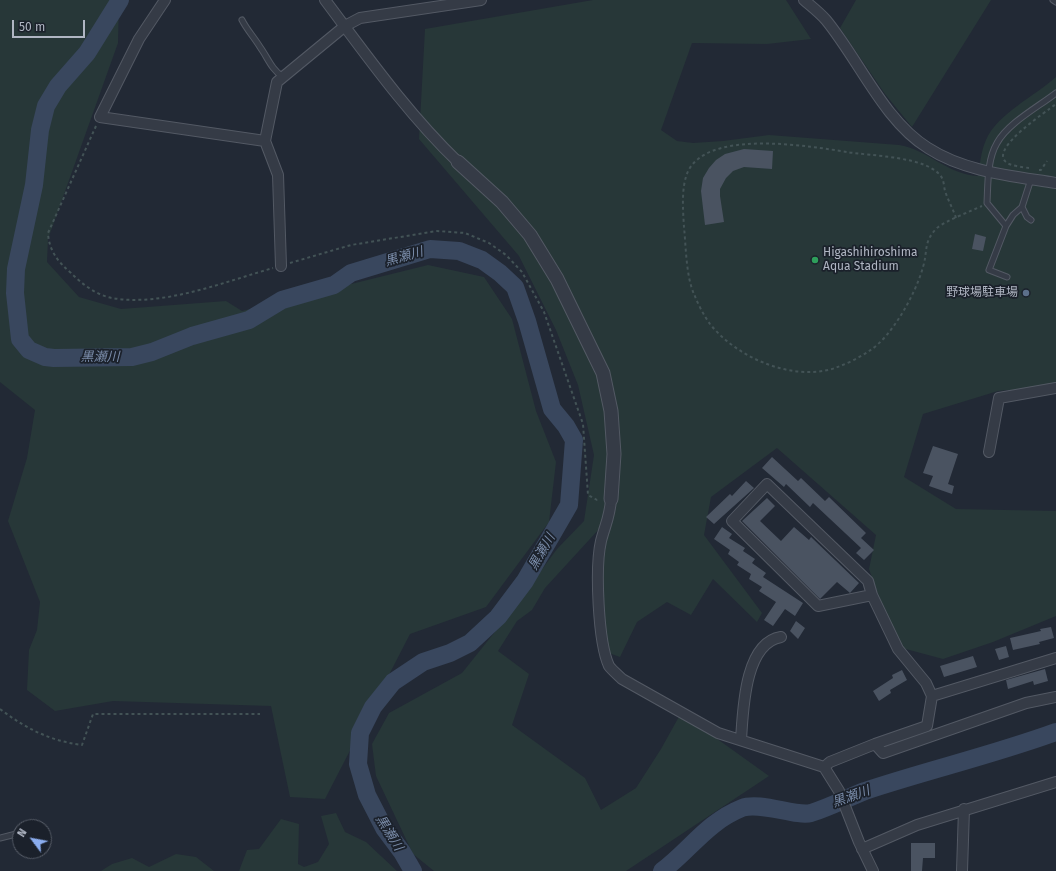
<!DOCTYPE html>
<meta charset="utf-8">
<style>
body{margin:0}
#map{position:relative;width:1056px;height:871px;overflow:hidden;background:#222935;font-family:"Fira Sans",sans-serif}
canvas{display:block}
.north{position:absolute;left:12px;top:819px;width:40px;height:40px;box-sizing:border-box;background:#1b212b;border:1px solid #575d68;border-radius:50%;rotate:302deg;font-size:11px;font-weight:700;line-height:16px;text-align:center;color:#b0b6c3}
.north::after{content:'';display:block;margin:auto;width:14px;height:18px;background:#8aacee;clip-path:polygon(50% 0,100% 100%,50% 72%,0 100%)}
.scale{position:absolute;left:12px;top:20px;width:73px;height:18px;box-sizing:border-box;border:2px solid #b0b6c3;border-top:0;padding-left:5px;font-size:12px;line-height:14px;white-space:nowrap;color:#b0b6c3;-webkit-text-stroke:3px #1b212b;paint-order:stroke}
</style>
<div id="map">
<canvas width="1056" height="871"></canvas>
<div class="north">N</div>
<div class="scale">50 m</div>
</div>
<script>
const g = document.querySelector('canvas').getContext('2d');
g.lineJoin = 'round';
function fill(path, color) {
  g.fillStyle = color;
  g.fill(path, 'evenodd');
}
function strokePath(path, color, width, dash) {
  g.strokeStyle = color;
  g.lineWidth = width;
  g.lineCap = dash ? 'butt' : 'round';
  g.setLineDash(dash || []);
  g.stroke(path);
}
function write(font, color, halo, rows, align = 'center') {
  g.font = font + ' "Fira Sans","Noto Sans JP",sans-serif';
  g.lineWidth = 3.5;
  g.setLineDash([]);
  g.textBaseline = 'middle';
  g.strokeStyle = halo;
  g.fillStyle = color;
  for (const [text, x, y, turn = 0] of rows) {
    g.save();
    g.translate(x, y);
    g.rotate((+turn || 0) * Math.PI / 180);
    g.textAlign = isNaN(turn) ? turn : align;
    if (halo) g.strokeText(text, 0, 0);
    g.fillText(text, 0, 0);
    g.restore();
  }
}
const green = new Path2D(`
 M0 0H119L118 43 48 239 47 262 79 297 121 309 226 301 242 311 428 265 484 277 512 319 536 411 556 462 549 522 486 607 410 634 325 799 290 797 271 706 113 701 55 711 27 690 29 650 37 630 40 602 8 521 27 458 35 410 0 382Z
 M593 0H786L811 39 767 44 692 43 661 130 677 141 693 143 723 141 769 135 899 145C927 149 948 175 978 176 980 164 981 151 986 140 997 114 1035 96 1056 77V384L1011 393 1008 390 998 391 923 414 904 477 956 509 1056 511V616L993 642 943 659 902 648 887 620 869 569 876 535 777 448 711 497 704 535 762 613 757 622 713 579 691 615 667 602 637 622 620 657 598 649 594 569 600 528 545 588 532 610 517 621 498 651 529 674 512 725 585 778 601 810 636 788 661 749 681 713 769 776 626 871H434L413 854 376 776 372 744 389 713 462 673 506 618 557 549 584 521 594 455 578 385 556 330 519 256 419 139 425 29Z
 M856 0H991L912 127 885 94 840 28Z
 M336 813 345 832 366 842 397 871H239L247 850 259 849 281 819 299 824 298 864 304 867 318 862 329 844 321 816Z
 M176 854 196 857 214 871H101L112 864 132 858 149 867Z`);
const river = new Path2D(`
 M120 0 87 53 58 86 46 106 40 130 34 185 16 269 15 293 20 339 29 350 45 357 54 358 132 357 152 352 192 336 249 320 282 300 334 285 351 273 430 249 459 251 482 260 500 273 515 287 527 321 552 409 566 426 574 440 569 505 525 581 498 617 470 643 450 653 423 662 393 682 373 707 360 733 358 764 367 795 384 828 402 852 413 871
 M662 871C690 850 707 822 742 808 760 801 796 817 811 813 830 807 847 798 865 791 928 770 993 755 1056 732`);
const building = new Path2D(`
 M744 149 773 151 772 169 744 167 733 171 726 178 720 189V196L724 222 705 225 701 191 703 178 709 168 716 160 725 154Z
 M975 234 986 237 983 251 972 249Z
 M933 446 958 454 948 484 954 486 952 494 929 486 933 476 923 473Z
 M772 457 798 481 801 478 825 501 829 497 866 533 861 538 874 550 864 560 856 553 861 548 813 503 810 507 786 484 784 487 762 468Z
 M746 481 754 488 714 524 706 517 730 494 732 496Z
 M767 498 775 506 760 521 781 541 794 527 809 540 811 537 859 583 850 593 837 582 820 599 742 521Z
 M722 527 732 534 729 538 745 548 743 551 755 559 752 563 766 573 763 577 803 603 795 616 785 609 773 626 764 620 776 602 759 591 762 587 749 579 751 574 737 565 739 562 728 554 730 550 714 539Z
 M796 621 805 628 798 639 790 631Z
 M1051 627 1054 638 1039 642 1040 644 1013 650 1010 638 1041 631 1040 629Z
 M1006 646 1009 657 999 660 995 649Z
 M973 656 977 667 944 677 940 666Z
 M1045 669 1048 681 1034 685 1033 681 1008 689 1006 680Z
 M902 670 907 680 890 690 891 693 879 701 873 691 893 678 892 675Z
 M911 843H935V858H923L922 871H911Z`);
const path = new Path2D(`
 M96 126 48 233C49 250 57 261 71 273 82 284 96 295 112 298 163 307 224 282 273 268
 M1029 168C1022 167 1009 166 1005 161 992 147 1046 112 1056 104
 M1039 170H1041L1047 161
 M956 218C953 209 948 200 945 191 944 187 944 182 942 178 930 156 869 156 847 152 809 146 719 131 692 165 680 179 683 210 684 227 686 247 686 276 694 294 698 304 704 316 710 324 737 358 793 382 835 368 846 364 859 358 869 351 892 337 916 293 923 267 928 251 923 242 937 228 945 221 971 211 982 206
 M290 263 351 245 437 231 465 233 489 243 506 255 522 272 544 312 583 424 588 495 597 500H600
 M0 709C25 728 50 741 82 745L93 714H260`);
const service = new Path2D(`
 M1053 0 1056 2
 M242 20C247 30 254 37 260 47 268 58 271 69 283 77
 M1031 179 1022 207 1027 217 1031 220
 M1006 226 1013 215 1022 207
 M1007 277 989 270 1006 226 987 203C988 184 987 160 997 143 1008 123 1038 107 1056 93
 M0 838 20 833`);
const minor = new Path2D(`
 M165 0 139 39 100 117 265 141
 M325 0C367 56 408 114 458 162
 M804 0C811 6 820 13 826 20 859 60 884 121 928 148 965 172 1013 176 1056 183
 M281 266 278 175 265 141 277 82 345 26 360 18 481 0
 M989 452 999 398 1056 388
 M767 484 868 581 872 595 818 606 732 521Z
 M611 499C610 517 605 525 601 541 595 567 598 642 609 666 612 670 618 675 622 679L718 733 824 767 839 791 859 842 873 871
 M932 696 1056 658
 M741 740C743 712 744 643 781 637
 M875 744 883 753 1026 703 1056 697
 M824 767 830 762 875 744 927 726 932 696 926 683 898 649 872 595
 M862 849 917 825 1056 782
 M962 871 964 809`);
const tertiary = new Path2D(`
 M458 162 502 202 530 235 557 279 603 373 611 411 614 454 611 499`);
const markers = [
 [815,260,4,"#2e9e5b"],
 [1026,293,4,"#5c6f8a"]
];
const poiNames = [
 ["Higashihiroshima",823,253],
 ["Aqua Stadium",823,267],
 ["野球場駐車場",1018,293,"right"]
];
const waterNames = [
 ["黒瀬川",404,257,-16],
 ["黒瀬川",100,357],
 ["黒瀬川",542,552,-60],
 ["黒瀬川",851,797,-20],
 ["黒瀬川",389,833,58]
];
fill(green, '#273738');
strokePath(river, '#39475e', 18);
fill(building, '#4a5361');
strokePath(service, '#535964', 7);
strokePath(minor, '#535964', 12);
strokePath(tertiary, '#535964', 15);
strokePath(path, '#435356', 2, [3, 3]);
strokePath(service, '#353b46', 5);
strokePath(minor, '#353b46', 10);
strokePath(tertiary, '#353b46', 13);
for (const [x, y, r, color] of markers) {
  const dot = new Path2D();
  dot.arc(x, y, r, 0, 2 * Math.PI);
  g.fillStyle = color;
  g.fill(dot);
  strokePath(dot, '#1b212b', 1.5);
}
write('12px', '#b0b6c3', '#1b212b', poiNames, 'left');
write('italic 13px', '#7a8ca9', '#1b212b', waterNames);
</script>
